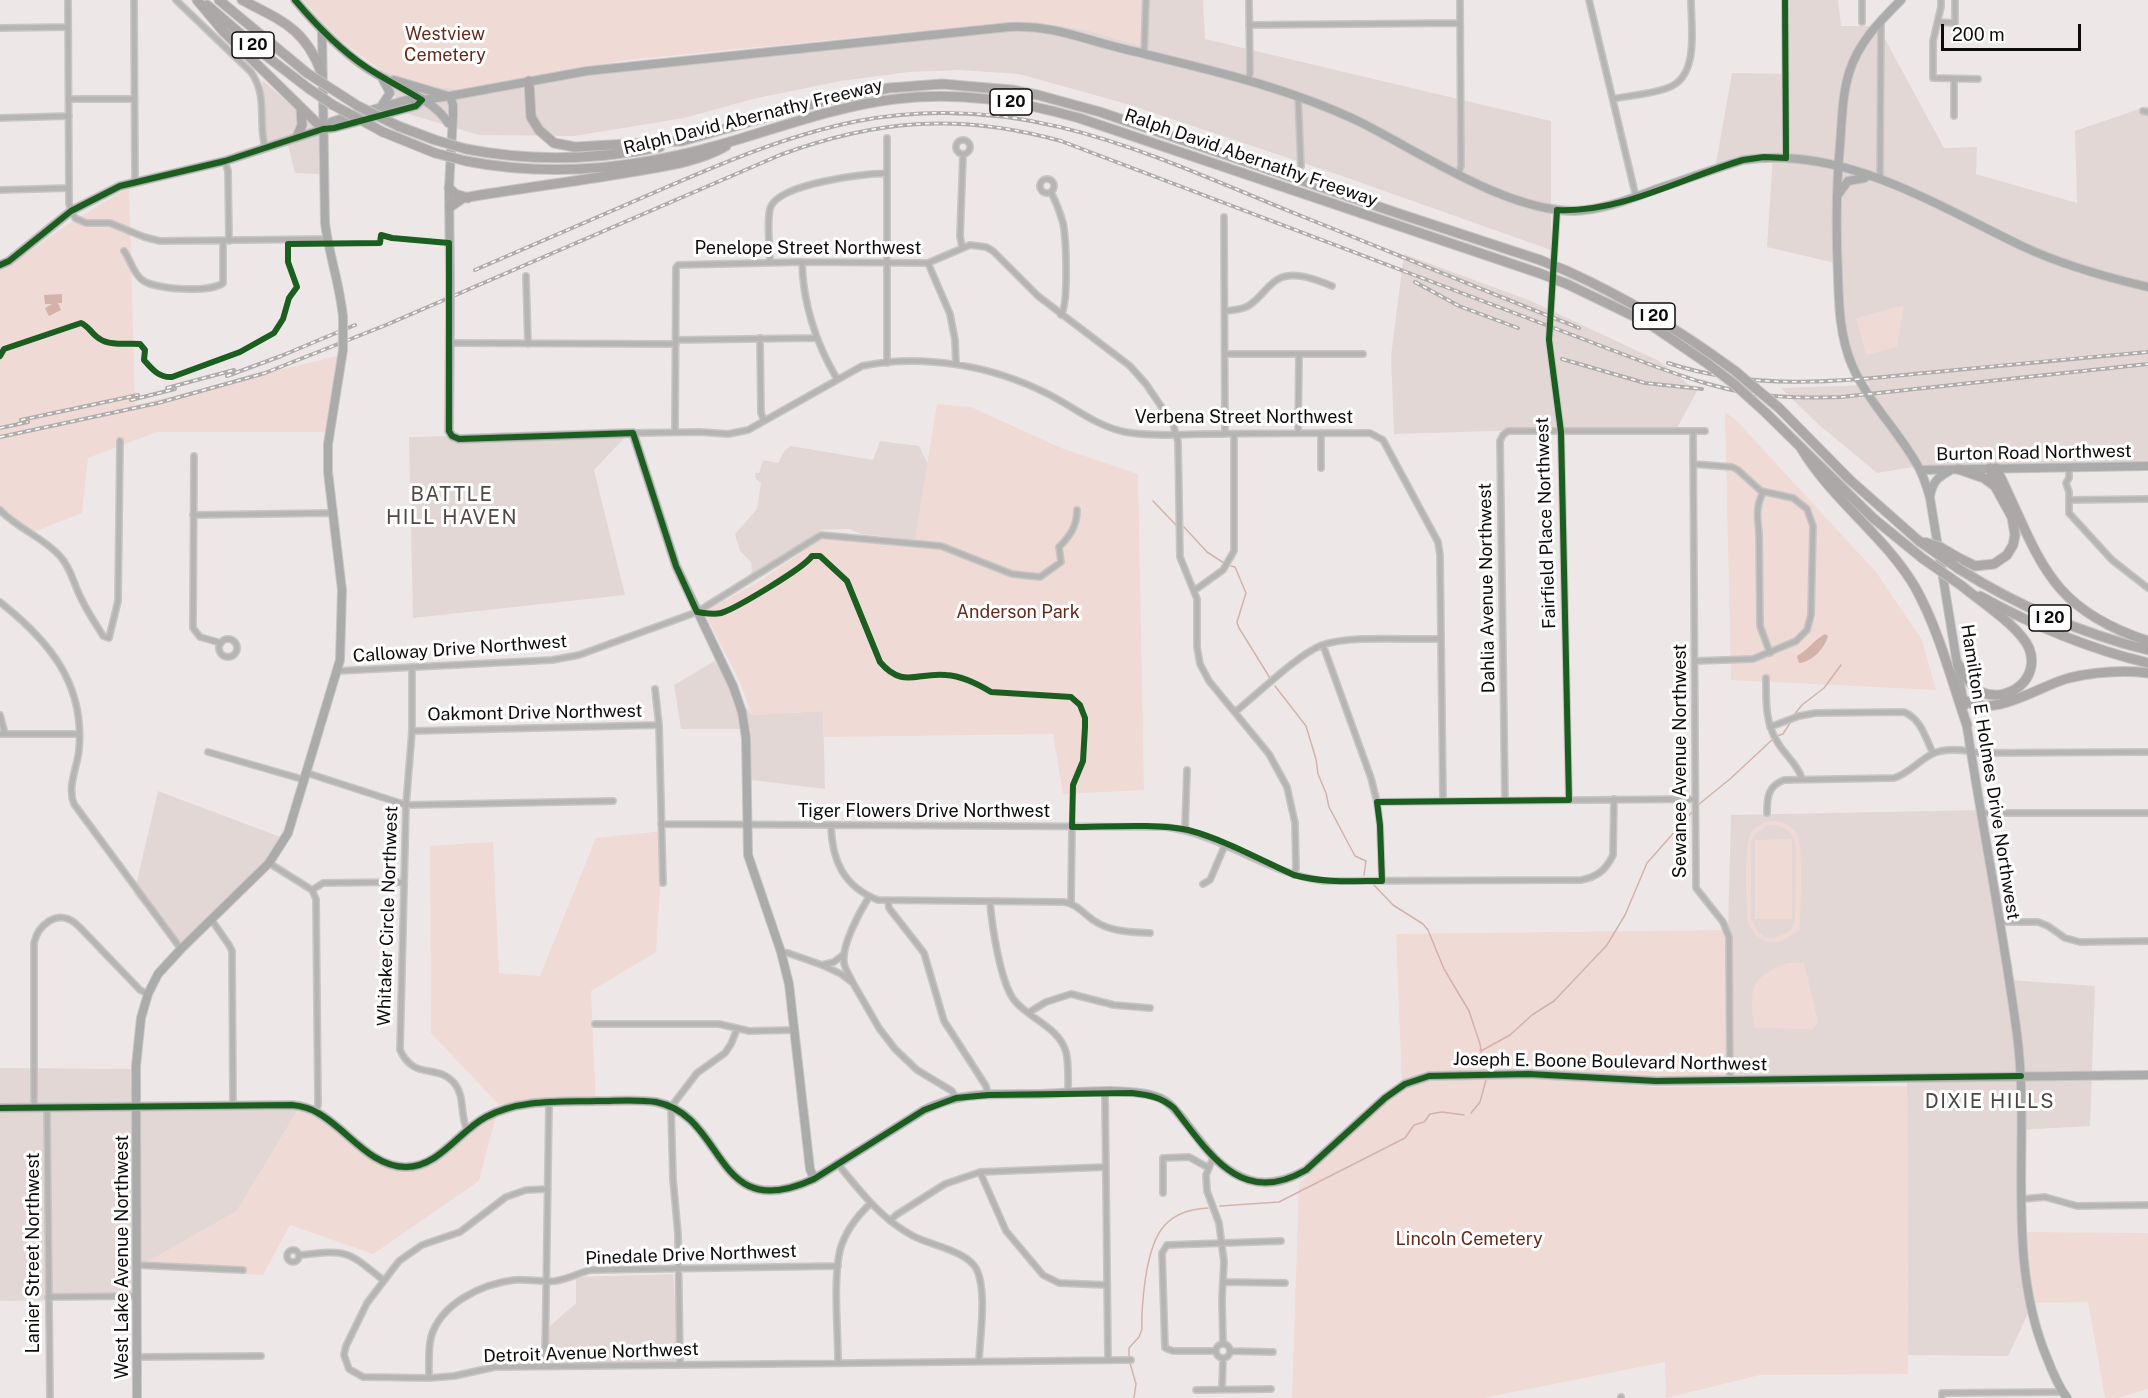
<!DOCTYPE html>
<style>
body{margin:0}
#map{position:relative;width:2148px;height:1398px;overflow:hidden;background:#ede8e7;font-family:"Public Sans",sans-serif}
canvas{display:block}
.scale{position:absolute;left:1941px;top:24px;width:140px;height:27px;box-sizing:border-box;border:3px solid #0e0b0b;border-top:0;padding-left:8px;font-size:18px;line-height:21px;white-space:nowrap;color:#0e0b0b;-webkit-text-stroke:4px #fff;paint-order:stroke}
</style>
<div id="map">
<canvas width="2148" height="1398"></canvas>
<div class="scale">200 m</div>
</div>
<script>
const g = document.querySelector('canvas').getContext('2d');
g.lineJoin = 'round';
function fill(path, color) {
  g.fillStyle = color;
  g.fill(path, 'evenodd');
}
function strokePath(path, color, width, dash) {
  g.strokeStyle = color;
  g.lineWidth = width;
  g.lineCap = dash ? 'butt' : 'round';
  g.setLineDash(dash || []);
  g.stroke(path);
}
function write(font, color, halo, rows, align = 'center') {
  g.font = font + ' "Public Sans",sans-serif';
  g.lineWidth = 6;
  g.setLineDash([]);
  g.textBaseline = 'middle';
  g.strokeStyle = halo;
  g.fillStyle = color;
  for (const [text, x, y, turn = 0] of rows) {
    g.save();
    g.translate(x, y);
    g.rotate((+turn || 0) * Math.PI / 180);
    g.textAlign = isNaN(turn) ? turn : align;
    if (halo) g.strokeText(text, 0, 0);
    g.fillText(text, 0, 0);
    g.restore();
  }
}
const built = new Path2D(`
 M1141 0H1203L1205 39 1551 121V250L1342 176 1127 104 1019 74 959 70 909 72 841 81 757 98 684 118 574 136 479 135 405 113 379 69 426 86 459 89 573 73 866 41 1056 25 1087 30 1141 46Z
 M1789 0H1838L1841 26H1878L1944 148 1977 147 1976 174 2077 203 2075 131 2148 106V467L1919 466 1877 473 1818 424 1781 388 1870 385 1845 362 1838 316 1839 264 1767 247 1773 154 1715 169 1732 73 1787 74Z
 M262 80 310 121 320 133V174L295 173 288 145 268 151 265 141Z
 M1404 254 1531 301 1659 361 1697 391 1677 428 1563 429 1394 434 1391 356Z
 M630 432 594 470 625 595 413 618 409 437Z
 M880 441 919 446 929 466 916 540 861 534 849 529 821 530 747 580 752 571 751 562 740 551 735 534 757 509 761 483 756 479 755 473H759L763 460 778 463 785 450 791 446 873 460Z
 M718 659 731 688 752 715 823 711 825 789 744 779 741 729H681L674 685Z
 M158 791 286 839 268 865 180 946 134 894Z
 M1981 810 2010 980 2095 986 2090 1126 2019 1130 2021 1232 2033 1303 2008 1356 1908 1355 1907 1077 1729 1078 1728 930 1731 815Z
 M0 1068 134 1069 139 1108H299L237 1211 137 1268 131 1299 0 1301Z
 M673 1274 680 1362H540L542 1333 576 1303V1277Z`);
const green = new Path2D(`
 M303 0H1141L1142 46 1087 30 1056 25 1011 22 627 60 459 89 426 86 379 69 344 43 324 24Z
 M129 187 135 405 341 355 330 432H157L88 458 82 513 26 535 0 513V267L17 260 67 225Z
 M1904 305 1897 347 1866 355 1856 318Z
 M937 404 971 407 1061 448 1138 474 1144 790 1063 794 1053 734 824 737 823 711 752 715 740 682 704 612 760 581 823 538 914 545Z
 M1725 412 1736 420 1876 572 1922 640 1936 690 1731 680Z
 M1773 821C1783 821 1792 825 1797 834 1804 848 1800 911 1800 930 1794 931 1790 937 1784 940 1768 947 1753 937 1748 922 1746 907 1744 848 1750 835 1754 826 1763 822 1773 821ZM1768 825C1783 824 1793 831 1796 846L1795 922 1788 933 1773 938 1765 937 1758 932 1751 919V842L1756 833Z
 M664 831 656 952 591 991 596 1106 533 1102 499 1104 479 1181 373 1254 290 1225 263 1275 137 1268 237 1211 299 1108 337 1120 380 1162 411 1167 435 1155 499 1105 431 1033 430 846 493 842 499 973 540 976 596 838Z
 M1792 839V919H1755V840Z
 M1728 930 1729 1078H1656L1632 1077 1629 1085 1656 1087 1907 1086 1908 1374 1760 1375 1666 1398 1665 1362 1483 1398H1292L1299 1184 1402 1082 1396 934Z
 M1788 963H1804L1818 1022 1813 1029 1754 1028C1749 989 1750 976 1788 963Z
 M2021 1232 2148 1233V1389L2117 1398H2105L2088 1302 2033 1303Z`);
const water = new Path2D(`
 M62 294V303H58L61 310 49 316 45 308 52 304H45L44 295Z
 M1825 634 1828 636C1825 648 1812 662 1799 663L1797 656C1808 650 1815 639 1825 634Z`);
const stream = new Path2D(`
 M1153 501 1176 525
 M1184 527 1207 552 1224 563
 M1231 566 1235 567 1246 593 1237 622 1239 628 1270 678
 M1275 686 1306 726 1316 759 1318 774 1326 793 1329 807 1355 856 1366 861 1364 875
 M1793 716 1802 705 1824 688 1841 665
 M1777 736 1783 734 1790 723
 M1698 805 1730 779 1773 739
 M1374 885 1393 905 1423 924 1428 930 1444 969 1469 1011 1480 1044 1484 1070
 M1480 1050 1481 1051 1510 1035 1532 1015 1554 1001 1607 945 1625 915 1647 863 1693 811
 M1471 1113 1480 1102 1486 1080
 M1220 1206 1279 1202 1405 1138 1414 1125 1424 1122 1430 1114 1442 1112 1464 1115
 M1129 1358V1348L1139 1337 1142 1329C1141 1313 1143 1297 1145 1281 1151 1241 1160 1210 1208 1208
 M1130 1363 1136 1384 1134 1398`);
const street = new Path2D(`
 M68 0 69 204 75 218 86 223H110L144 237 160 241 327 239
 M134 0 135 181
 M176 0 251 72C268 96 258 121 265 147
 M1589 0 1636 197
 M1785 0 1786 158
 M1941 0V7L1933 41V78L1978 79
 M1862 22V0
 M1938 22 1955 23V0
 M1249 25 1460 23
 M0 28 68 27
 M1144 54 1146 0
 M1954 79V116
 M1248 80 1250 73 1249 0
 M1298 96 1301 166
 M69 99H134
 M1613 99C1630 95 1657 94 1672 86 1699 73 1691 25 1691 0
 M2143 111 2148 112
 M0 118 69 116
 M956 147a7 7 0 1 1 14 0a7 7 0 1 1-14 0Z
 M225 161 228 171 229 241
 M1458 174 1461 166 1460 0
 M1040 186a7 7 0 1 1 14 0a7 7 0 1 1-14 0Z
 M1880 179 1881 22
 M0 190 69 188
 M1051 192C1056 202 1060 212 1063 223 1066 238 1069 304 1061 315
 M1557 210 1549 340 1561 432 1569 800
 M1224 217 1225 434
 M962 247 960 236 963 155
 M124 251C130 259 133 272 141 279 153 290 210 293 223 283V241
 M770 262C770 249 766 217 771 206 783 183 863 174 887 173
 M802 262C803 304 816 343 837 379
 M928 263 950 314 955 340 956 364
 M526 276 528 344
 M1225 311C1233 310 1241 310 1248 306 1268 294 1270 272 1300 276 1311 277 1322 282 1332 286
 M760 338 761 413 764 421
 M676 340 817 338
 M449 343 676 344
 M1225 354H1363
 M887 363V138
 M1693 431 1696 888 1723 922 1729 937 1730 1081
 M675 432 676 268 678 265 802 262 928 263 970 245 986 247 993 251 1038 296 1130 366 1146 384 1173 424 1178 442 1180 557 1197 599V647L1200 664 1209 681 1269 754 1287 787 1295 823 1296 868 1294 875
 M633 433 700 432 728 434 748 430 862 366C923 353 993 366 1048 394 1074 407 1096 426 1125 432 1153 437 1183 434 1211 434 1264 433 1317 433 1370 433L1383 440 1438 542 1440 555 1443 801
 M1298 433 1299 354
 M1321 433V468
 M194 456 193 628 200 637 221 643
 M1693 464 1732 467 1738 470 1761 491 1793 498 1807 509 1813 526 1811 615 1807 630 1796 641 1753 659 1695 661
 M2069 467V478L2066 483 2069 492V513L2112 560 2148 588
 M1763 492C1756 507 1757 516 1759 532L1760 626 1770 653
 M2069 500 2148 499
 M0 510C17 528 42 537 59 555 71 567 74 586 82 600 88 613 96 624 103 636L109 638 118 601 120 441
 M193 515 334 513
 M1195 590 1223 570 1234 551V434
 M0 602C49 641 85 683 79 750 77 768 67 787 74 804L181 949
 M219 648a9 9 0 1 1 18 0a9 9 0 1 1-18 0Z
 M1323 645 1371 778 1377 802 1380 825 1382 881
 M412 667V731L406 805 400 1050C415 1082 437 1062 455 1084 465 1097 460 1115 467 1130
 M337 671 552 660 579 655 697 612 821 535 941 546 1012 574 1040 577 1061 562 1059 547C1070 536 1077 526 1077 510
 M1766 678C1766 701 1765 723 1778 743 1785 755 1799 766 1802 779
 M655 689 659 725 663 883
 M1235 712C1258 694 1297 655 1322 645 1350 635 1410 640 1441 639
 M0 715 5 734
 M1770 727 1799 716 1816 713 1904 712C1921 719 1925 737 1933 753
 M412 731 659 725
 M0 734H79
 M208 752 305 780
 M307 773 406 805 613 801
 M1505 800 1500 441 1503 435 1508 431H1705
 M1377 802 1695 799
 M1767 813C1767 797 1768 786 1784 780L1894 778C1910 773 1918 761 1932 754 1946 747 1965 750 1980 753L2148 752
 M1982 813H2148
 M661 824 1165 827C1222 834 1267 874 1324 881L1581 880C1597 877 1606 870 1613 855L1614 799
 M831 826C832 861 844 887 878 900L1064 902C1077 904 1083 913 1093 920 1110 932 1130 932 1150 933
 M1185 830 1187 770
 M269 863 312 890
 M1203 884 1210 880 1225 845
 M312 890 316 899 318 1105 316 1111
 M312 890 323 883 404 882
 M888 901 889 908 924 953 944 1021 986 1086 988 1095
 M990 902C992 926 1000 981 1014 1000 1029 1019 1059 1027 1066 1052 1069 1064 1068 1080 1068 1093
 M1071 903 1072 827
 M211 919 229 945 232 951 233 1105
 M1999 922H2038L2048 926 2065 938 2080 942 2148 941
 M781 952 788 953 822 965 841 974 853 983 879 1028 895 1049 917 1070 952 1091 956 1098
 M822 965 834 962 844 954
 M852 981C849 975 845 969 844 963 841 946 860 911 869 897
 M1028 1013 1046 1002 1071 994 1114 1005 1150 1008
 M595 1024H719L749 1031 795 1030
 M1105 1092 1108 1359
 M47 1107 50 1398
 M34 1108V943C38 925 57 909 75 923 82 929 89 937 95 943 110 959 125 974 140 990L148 994
 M1213 1158 1206 1175 1207 1191 1219 1223 1224 1262 1222 1299 1223 1344
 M837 1163C860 1191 881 1219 913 1236 930 1245 968 1251 977 1270 987 1293 980 1335 979 1361
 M980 1172 1006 1231 1043 1275 1059 1283 1107 1285
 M548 1189 526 1190 506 1197 460 1232 422 1245 399 1261 367 1303 346 1346 344 1355 349 1369 363 1377 429 1378 454 1376 495 1367 1131 1360
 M1163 1193V1158L1189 1157 1209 1168
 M2022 1199 2045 1197 2077 1206 2148 1205
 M890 1221 896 1215 945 1184 980 1172 1106 1167
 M287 1256a6 6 0 1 1 12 0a6 6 0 1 1-12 0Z
 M300 1255C348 1250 346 1250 383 1280
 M137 1265 243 1270
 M1223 1282 1285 1283
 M48 1297 137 1296
 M1216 1351a7 7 0 1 1 14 0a7 7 0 1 1-14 0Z
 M1216 1351H1173L1165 1348 1162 1253 1167 1245 1281 1241
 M1230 1351 1273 1352
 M137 1357 261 1356
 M838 1362C838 1330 833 1280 840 1250 845 1232 857 1216 871 1203
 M680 1364 678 1234 673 1179 671 1107 697 1073 725 1053 731 1044 737 1029
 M545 1366 549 1102
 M429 1378C429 1364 428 1350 431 1337 441 1303 482 1284 514 1280 528 1279 542 1282 555 1281 568 1279 579 1273 590 1270L838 1266
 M1222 1389 1223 1358
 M1196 1390 1271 1389
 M1621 1398V1397
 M1942 1398V1393L2063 1392`);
const secondary = new Path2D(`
 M295 0C316 25 338 48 365 67 389 84 433 97 448 123
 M1901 0C1879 22 1858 43 1849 73 1842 96 1842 121 1840 145 1836 189 1836 232 1838 276 1839 307 1840 337 1852 365 1868 403 1900 432 1919 468 1924 477 1927 488 1930 498L1964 706
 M322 31 325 223C329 255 340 285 343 317
 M394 80 448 96
 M450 96 453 105V116L449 188 450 276
 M382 105 390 93 383 80
 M323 129 331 122 343 118 410 99 422 100 450 96 587 71 1009 27C1053 25 1079 38 1120 48 1202 68 1286 86 1362 123 1421 153 1507 211 1574 211 1603 210 1630 199 1657 189 1686 179 1714 169 1743 160 1843 145 1936 205 2022 246 2062 265 2105 277 2148 287
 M1837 196 1848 181 1865 178
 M0 265 9 261 71 211 120 186 225 161 323 129 334 128 416 106 422 100
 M450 314 449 431 452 436 459 439 633 433 676 566 733 686 742 712 746 738 748 855 781 952 789 984 810 1169 814 1179
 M1921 470 2148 466
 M1930 496C1933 481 1938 477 1951 470
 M1966 721C1982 825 2003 929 2017 1034 2031 1141 2004 1256 2047 1358 2052 1371 2058 1386 2067 1398
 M0 1108 292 1105C301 1106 310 1108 318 1113 347 1129 370 1167 406 1167 439 1167 459 1131 486 1117 520 1099 559 1102 597 1101 616 1101 637 1099 656 1102 728 1116 712 1226 814 1179L924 1110C935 1105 946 1100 958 1098 985 1093 1014 1094 1041 1094 1073 1093 1131 1086 1160 1098 1171 1103 1178 1113 1186 1123 1205 1147 1219 1170 1249 1180 1270 1186 1288 1180 1306 1170L1385 1098 1405 1084 1429 1076 1529 1074 1656 1081 2148 1075
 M137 1398 136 1066 141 1018 148 994 158 974 181 949 269 863 288 833 340 660 342 590 328 472V444L343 350`);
const highway = new Path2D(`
 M197 0 223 31 323 129
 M219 0 307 73
 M242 0C282 21 305 28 322 74
 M207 5 265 55 308 88
 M529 81 531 117 539 130 554 143 575 147 682 141 823 101 889 88 942 84 1012 90 1038 95 1100 112 1403 215 1540 260
 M398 126 435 140
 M383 132 435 153
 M297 137 302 125 301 108
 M466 149C532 162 595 160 660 147
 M466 161C559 179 646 167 736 140 789 124 840 106 895 99 958 91 1019 101 1079 118L1539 273
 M449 188 455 194 468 198
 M450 207 463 198C521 188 580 181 637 171 666 166 701 161 726 146
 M1567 271C1627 298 1682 332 1735 371
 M1567 284 1648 323 1708 364
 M1779 408 1850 480 1919 541
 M1766 413 1873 518 1922 558
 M1801 448C1832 500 1885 536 1915 587 1939 630 1951 679 1967 725
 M1990 468 1995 485
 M1996 468C2040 556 2044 607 2148 641
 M1957 557 1975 566 1994 564 2007 555 2013 545 2015 535 2012 517 1995 486 1984 478 1958 469
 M1959 569C2018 606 2080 633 2148 650
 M1980 596C2032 625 2090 649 2148 663
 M1958 664C1965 674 1970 686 1981 692 2009 704 2041 678 2029 648 2019 626 1981 602 1962 586
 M1964 700C1995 719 2038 686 2069 678 2095 672 2122 670 2148 673`);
const rail = new Path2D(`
 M475 270C534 244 594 219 653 193 720 164 787 135 858 121 1020 90 1145 152 1289 211 1386 250 1482 290 1579 328
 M1415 282 1459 306 1518 328
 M1562 359 1645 383 1702 389
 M1668 363C1756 392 1845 381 1935 372 2006 365 2077 358 2148 352
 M227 376 281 356 355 325
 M167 388 234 370
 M131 400 175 389
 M21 420 138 395
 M0 428 28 422
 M0 437 158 403 265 373 386 325 780 155C878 119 960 113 1061 141L1654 366C1685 377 1716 388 1748 393 1778 398 1810 398 1841 397L2148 364`);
const secondaryBridge = new Path2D(`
 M450 314V276
 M343 350V317`);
const highwayBridge = new Path2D(`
 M307 73 358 106 398 126
 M308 88 333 105 383 132
 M435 140 466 149
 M435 153 466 161
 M1540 260 1567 271
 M1539 273 1567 284
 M1708 364 1734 384 1766 413
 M1735 371 1779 408
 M1919 541 1959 569
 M1924 542 1940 547 1957 557
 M1922 558 1962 586`);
const cycleway = new Path2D(`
 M0 265 9 261 71 211 120 186 225 161 323 129 334 128 416 106 422 100C404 89 384 79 366 67 339 49 316 25 295 0
 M0 356 4 349 81 323C89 326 92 335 100 339 109 346 129 343 140 344L145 350 144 360C152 369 159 378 172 377L240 352 274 333 283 319 289 298 297 287 288 262V244L380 243 381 235 392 238 449 243V431L452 436 459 439 633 433 676 566 697 612C705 613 713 615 721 613 735 609 804 568 812 556H820L847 581 880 662C903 689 917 672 946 675 961 676 978 684 991 692L1071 697 1080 705 1085 718V727L1083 761 1073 785 1072 827C1105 827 1156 823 1188 830 1223 839 1261 860 1294 875 1323 883 1352 881 1382 881L1380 825 1377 802 1569 800 1561 432 1549 340 1557 210C1621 213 1682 178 1743 160L1764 157 1786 158 1785 0
 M0 1108 292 1105C301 1106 310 1108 318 1113 347 1129 370 1167 406 1167 439 1167 459 1131 486 1117 520 1099 559 1102 597 1101 616 1101 637 1099 656 1102 728 1116 712 1226 814 1179L924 1110 956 1098 988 1095 1132 1093C1149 1095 1161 1097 1174 1108 1209 1153 1241 1208 1306 1170L1385 1098 1405 1084 1429 1076 1529 1074 1656 1081 2021 1076`);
const shields = [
 [253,45,42],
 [1011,102,42],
 [1654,316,42],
 [2050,618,42]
];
const shieldNames = [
 ["I 20",253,45],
 ["I 20",1011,102],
 ["I 20",1654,316],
 ["I 20",2050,618]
];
const parkNames = [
 ["Westview",445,34],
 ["Cemetery",445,55],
 ["Anderson Park",1018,612],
 ["Lincoln Cemetery",1469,1239]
];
const streetNames = [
 ["Ralph David Abernathy Freeway",753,117,-14],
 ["Ralph David Abernathy Freeway",1251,158,19],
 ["Penelope Street Northwest",808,248],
 ["Verbena Street Northwest",1244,417],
 ["Burton Road Northwest",2034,453,-1],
 ["Fairfield Place Northwest",1546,523,-92],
 ["Dahlia Avenue Northwest",1487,588,-91],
 ["Calloway Drive Northwest",460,649,-4],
 ["Oakmont Drive Northwest",535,713,-1],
 ["Sewanee Avenue Northwest",1680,761,-90],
 ["Hamilton E Holmes Drive Northwest",1990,772,81],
 ["Tiger Flowers Drive Northwest",924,811],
 ["Whitaker Circle Northwest",388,916,-88],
 ["Joseph E. Boone Boulevard Northwest",1610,1062,1],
 ["Lanier Street Northwest",33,1253,-90],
 ["Pinedale Drive Northwest",691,1255,-2],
 ["West Lake Avenue Northwest",122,1257,-90],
 ["Detroit Avenue Northwest",591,1353,-2]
];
const neighbourhoodNames = [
 ["BATTLE",452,495],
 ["HILL HAVEN",452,518],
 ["DIXIE HILLS",1990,1102]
];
fill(built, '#e2d7d5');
fill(green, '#efdad5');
fill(water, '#d4b2aa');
strokePath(stream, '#d4b2aa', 1.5);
strokePath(street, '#c8c5c5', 8);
strokePath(secondary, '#c8c5c5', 10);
strokePath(highway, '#c8c5c5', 11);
strokePath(street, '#b7b5b4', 5);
strokePath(secondary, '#acabab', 8);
strokePath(highway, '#aca8a8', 9);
strokePath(rail, '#b0acac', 4);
strokePath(rail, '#fff', 1.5, [4.5]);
strokePath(secondaryBridge, '#c8c5c5', 10, []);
strokePath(highwayBridge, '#c8c5c5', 11, []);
strokePath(secondaryBridge, '#acabab', 8);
strokePath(highwayBridge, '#aca8a8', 9);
strokePath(cycleway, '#1b5e20', 6);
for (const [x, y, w] of shields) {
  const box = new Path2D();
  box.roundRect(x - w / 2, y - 13, w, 26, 4.5);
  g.fillStyle = '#fff';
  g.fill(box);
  strokePath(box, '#0e0b0b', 1.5);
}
write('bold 16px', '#0e0b0b', null, shieldNames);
write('18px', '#652a1c', '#fff', parkNames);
write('18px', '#0e0b0b', '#fff', streetNames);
g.letterSpacing = '1.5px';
write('20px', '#4e4745', '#fff', neighbourhoodNames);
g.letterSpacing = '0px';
</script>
